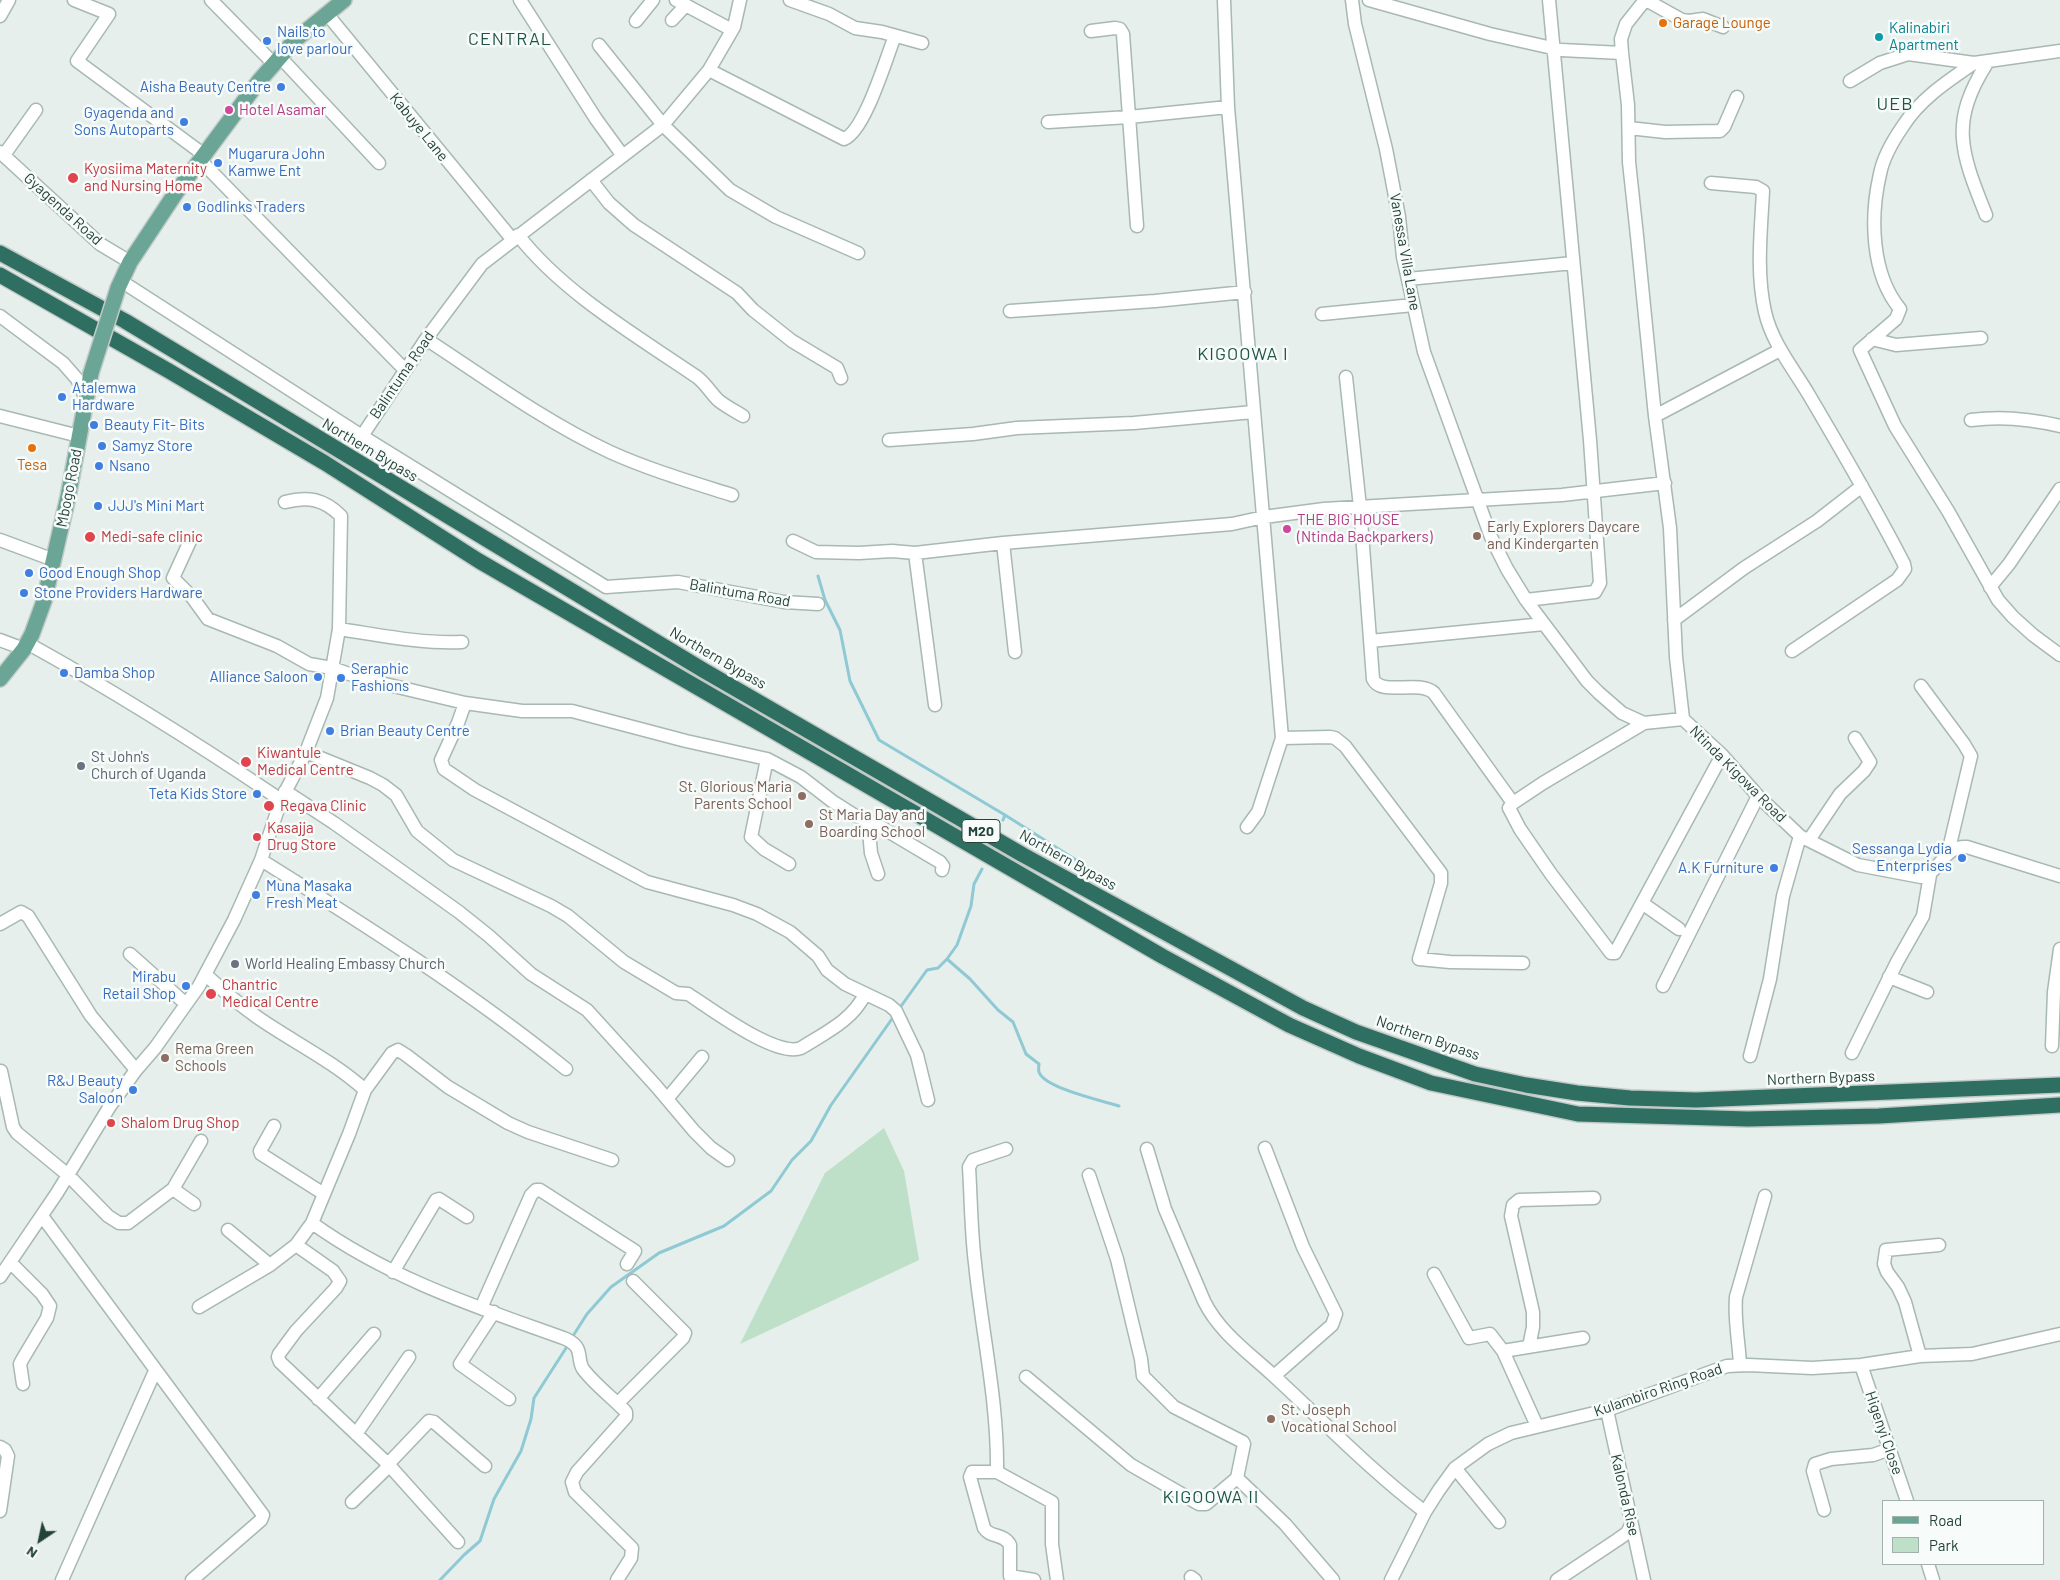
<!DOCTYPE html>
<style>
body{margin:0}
#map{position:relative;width:2060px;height:1580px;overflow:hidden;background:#e6efeb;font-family:Barlow,sans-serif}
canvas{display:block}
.legend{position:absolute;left:1882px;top:1500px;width:162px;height:65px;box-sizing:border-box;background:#f7fbf9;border:1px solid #a3b1ad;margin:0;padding:6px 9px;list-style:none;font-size:15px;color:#24423a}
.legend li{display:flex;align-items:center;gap:10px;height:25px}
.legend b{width:25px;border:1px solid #a3b1ad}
.north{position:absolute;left:15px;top:1515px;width:50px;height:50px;-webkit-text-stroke:4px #f7fbf9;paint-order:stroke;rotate:214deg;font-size:14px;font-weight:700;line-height:20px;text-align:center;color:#24423a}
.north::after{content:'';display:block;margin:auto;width:18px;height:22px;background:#24423a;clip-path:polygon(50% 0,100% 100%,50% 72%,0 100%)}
</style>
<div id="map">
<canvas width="2060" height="1580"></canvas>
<ul class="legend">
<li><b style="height:6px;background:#6aa596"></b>Road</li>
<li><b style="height:14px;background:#bfe0c8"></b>Park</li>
</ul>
<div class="north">N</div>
</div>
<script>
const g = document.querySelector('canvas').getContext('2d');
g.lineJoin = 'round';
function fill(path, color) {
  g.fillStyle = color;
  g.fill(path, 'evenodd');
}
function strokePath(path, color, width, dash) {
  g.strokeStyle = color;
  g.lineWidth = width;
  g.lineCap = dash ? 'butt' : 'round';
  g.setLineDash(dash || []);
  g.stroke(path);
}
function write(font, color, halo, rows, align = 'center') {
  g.font = font + ' Barlow,sans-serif';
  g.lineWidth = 5;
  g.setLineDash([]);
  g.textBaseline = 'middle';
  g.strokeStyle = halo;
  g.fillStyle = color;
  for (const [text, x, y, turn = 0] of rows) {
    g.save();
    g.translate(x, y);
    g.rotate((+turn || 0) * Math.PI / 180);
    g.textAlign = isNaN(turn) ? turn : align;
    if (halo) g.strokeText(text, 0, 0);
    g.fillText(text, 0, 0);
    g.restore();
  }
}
const green = new Path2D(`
 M884 1128 904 1171 919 1260 740 1344 825 1173Z`);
const stream = new Path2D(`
 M818 576 825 600 840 630 850 681 879 740 1005 815 1095 872
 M1003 820 1005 815
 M947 959 970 979 998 1010 1013 1022 1026 1054 1039 1064C1039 1066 1038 1069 1039 1072 1044 1088 1103 1101 1119 1106
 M899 1009 927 970 938 968 947 959 957 945 971 906 974 884 982 869
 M571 1339 587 1314 611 1287 659 1253 724 1226 771 1191 792 1160 811 1141 831 1105 894 1016
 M440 1580 464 1555 480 1541 494 1499 521 1451 531 1419 534 1398 568 1345`);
const minor = new Path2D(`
 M74 0 109 14 77 61 203 154
 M211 0 274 64
 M520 0 596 119 623 156
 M676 0 732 30
 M790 0 829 14 855 28 882 32 922 43
 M1224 0 1228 107 1282 738 1330 737 1335 738 1345 746 1441 873V883L1419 959 1450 962 1523 963
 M1352 0 1355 24 1386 149 1399 217 1403 257 1424 352 1491 537 1507 569 1526 600 1587 681 1599 693 1622 713 1644 723 1683 719 1722 755 1758 796 1800 836 1858 865 1921 877C1941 873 1943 845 1967 847L2060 876
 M1369 0 1490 34 1561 50 1622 53
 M1645 0 1626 24 1621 39 1622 53 1628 105 1629 162 1637 236 1655 416 1670 528 1676 657 1683 719
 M1646 0 1682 20 1689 21 1703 19 1723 27
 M327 14 512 239
 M0 16 9 0
 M672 20 686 5
 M636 21 653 0
 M1091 31 1115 28 1120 29 1123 34 1137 226
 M599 45 663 125 730 190 776 217 858 253
 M280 57 379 163
 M1974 63C1948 81 1920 99 1903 126 1894 139 1883 158 1880 174 1870 217 1871 274 1900 309L1896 319 1860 350 1895 426 1948 511 1998 600 2013 617 2033 635 2060 655
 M709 70 844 139C865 131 886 58 895 36
 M1850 81 1880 63 1908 54 1974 63 2060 51
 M1048 122 1129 117 1228 107
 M1629 128 1665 132 1720 131 1724 127 1737 97
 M0 152 100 244 130 262
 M4 155 36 110
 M199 159 405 370
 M591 180 609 203 634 225 737 293 753 310 792 341 837 368 841 378
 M1711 183 1756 187 1763 191C1761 231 1756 272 1765 312 1772 343 1793 368 1809 395 1842 451 1875 507 1904 564L1905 569 1897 580 1792 651
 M1986 215C1961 152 1949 123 1987 63
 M518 235C563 293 637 336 697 377 705 383 711 393 718 400 725 406 735 411 743 416
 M1408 279 1573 263
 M121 281 362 436 606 587 678 582 784 602 818 604
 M1010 311 1155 301 1245 292
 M1322 314 1413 305
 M0 316 63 363 77 379 86 399
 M426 339C484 377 547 423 610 452 650 470 691 482 732 495
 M1872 339 1896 345 1981 338
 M1346 377 1360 507 1373 679C1381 697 1418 679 1434 693L1513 803
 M0 416 79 436
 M1655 416 1780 350
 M1971 420C2001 416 2031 419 2060 426
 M362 436 426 339 482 264 663 125 709 70 734 27 740 0
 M889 440 973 434 1017 428 1134 423 1253 412
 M0 540 54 560
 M190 541 173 578 192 597 208 619 277 646 309 664 332 668 364 679 465 703 522 711H572L686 741 767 759 751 837 764 849 789 864
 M793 541 816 552 859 553 892 551 915 553 1003 543 1232 524 1264 517 1324 509 1562 495 1665 483
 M1003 543 1015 652
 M915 553 935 705
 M1990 587 2009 564 2060 489
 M1526 600 1595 592 1600 583 1590 440 1549 0
 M1674 620 1744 568 1817 521 1862 486
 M339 629C380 635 422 644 462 642
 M0 640 24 649
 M1370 641 1544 624
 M27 643C114 691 198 744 281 800
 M1921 686 1964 744 1971 756 1948 853
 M465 703 458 723 441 760 444 769 475 790 647 882 733 905 757 914 790 932 818 956 827 970 845 984 889 1005 896 1011 917 1055 928 1100
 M1644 723 1543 783 1513 803 1509 808 1520 829 1551 874 1611 953H1615L1722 755
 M306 752 370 778 383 785 396 795 417 831 453 860 551 906 568 916 624 962 676 993 688 994C710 1008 776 1058 801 1048 825 1033 853 1020 865 994
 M767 759 801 777 832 801 854 815 881 827 940 862 943 866 942 870
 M285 791 334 823 459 912 489 936 531 974 587 1010 656 1086 694 1131 711 1148 728 1160
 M868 820 871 853 878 874
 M1247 827 1258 812 1282 738
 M1809 840 1840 794 1864 771 1870 762 1855 738
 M261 860C367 926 469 991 566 1069
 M1642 903 1679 929
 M0 924 21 912 28 916 91 1016 136 1070
 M130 954 186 1004
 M1889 977 1927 992
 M1663 986 1758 796
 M2052 1046 2054 992 2060 949
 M1852 1053 1897 962 1923 916 1930 875
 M1750 1056 1770 979 1783 896 1800 836
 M1 1071 13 1127 17 1133 68 1175 108 1216 119 1223H128L173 1189 194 1204
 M365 1090 392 1053 398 1050 406 1055 448 1087 508 1123 528 1132 612 1160
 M667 1099 702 1057
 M274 1126 260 1151 261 1154 324 1194
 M1265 1148 1303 1247 1336 1314 1332 1325 1274 1376
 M1147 1149 1165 1209 1204 1301C1219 1332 1249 1353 1274 1376 1324 1422 1370 1470 1425 1512
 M173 1189 201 1141
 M42 1216 263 1515 261 1520 192 1580
 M312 1223C390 1279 477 1307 566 1339 585 1348 576 1358 583 1369 594 1384 613 1398 626 1412V1417L577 1472 572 1482 575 1492 632 1548 631 1558 617 1580
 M228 1230 270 1265
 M296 1245 333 1271 340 1281 336 1288 296 1331 279 1354 278 1357 280 1362 388 1464 458 1542
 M10 1262 42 1294 50 1306 47 1318 22 1360 20 1364 23 1384
 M393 1272 436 1200 439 1199 467 1217
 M1434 1274 1469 1338 1490 1334 1503 1351 1537 1426
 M0 1277 57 1193 110 1106 136 1070 155 1048 199 986 234 920 261 860 281 800 306 752 327 698 339 629 341 516C324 499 308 496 285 502
 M199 1307 270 1265 296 1245 312 1223 349 1134 365 1090C333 1061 293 1042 257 1017 239 1004 222 990 206 975
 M481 1308 531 1195 536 1190H540L635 1251 627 1264
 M494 1312 460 1364 509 1399
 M1529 1347 1533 1327V1312L1511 1216 1513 1205 1519 1200 1594 1198
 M1503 1351 1583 1338
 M1920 1356 1905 1302 1898 1287 1887 1272 1884 1264 1886 1250 1939 1245
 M1740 1365C1739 1342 1734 1320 1736 1297L1765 1196
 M1861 1365 1907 1501
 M1026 1377 1131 1465 1199 1504H1206L1237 1478 1244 1444 1243 1442 1174 1407 1143 1376 1141 1359 1117 1259 1089 1175
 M318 1399 374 1334
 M618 1403 683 1338 685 1333 633 1281
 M1607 1410 1644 1580
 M356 1434 409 1357
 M0 1447 5 1450 8 1456 0 1511
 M388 1464 429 1421 434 1422 485 1466
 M1455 1468 1499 1522
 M997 1472C998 1401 982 1334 975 1263 971 1231 971 1199 969 1167L973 1160 1006 1149
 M1237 1478 1285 1524 1333 1580
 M352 1502 389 1466
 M1824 1510 1813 1471 1815 1464 1831 1459 1873 1455 1890 1449
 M1928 1564 1933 1580
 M1191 1577 1195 1580
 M62 1580 155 1371
 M1034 1580 1010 1576V1545C1004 1533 990 1538 984 1528L970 1477 972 1472H997L1052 1502V1544L1057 1580
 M1391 1580 1425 1512 1439 1490 1455 1468 1488 1444 1511 1433 1607 1410 1727 1366 1748 1365 1812 1368 1861 1365 1920 1356 1972 1354 2060 1334
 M1557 1580 1617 1540 1627 1533 1631 1525`);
const major = new Path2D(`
 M118 288 130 262 175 194 259 81 295 40 344 0
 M0 679 24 649 32 634 44 601 68 497 91 373`);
const highway = new Path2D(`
 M0 253 125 321 703 670 1023 855 1303 1008 1356 1032 1475 1074 1526 1085 1577 1093 1630 1098 1696 1100 2060 1085
 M0 275 169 371 325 463 479 561 1162 956 1289 1025 1359 1056 1431 1083 1578 1114 1748 1119 1879 1116 2060 1105`);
const majorBridge = new Path2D(`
 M91 373 118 288`);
const markers = [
 [1663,23,5,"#e8710a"],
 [1879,37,5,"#0f9aa8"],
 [267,41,5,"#3f7fe0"],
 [281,87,5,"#3f7fe0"],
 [229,110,5,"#d1479c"],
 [184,122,5,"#3f7fe0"],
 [218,163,5,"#3f7fe0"],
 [73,178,6,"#e0444e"],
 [187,207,5,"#3f7fe0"],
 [62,397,5,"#3f7fe0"],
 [94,425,5,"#3f7fe0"],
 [102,446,5,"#3f7fe0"],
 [32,448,5,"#e8710a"],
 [99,466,5,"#3f7fe0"],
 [98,506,5,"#3f7fe0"],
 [1287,529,5,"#d1479c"],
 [1477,536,5,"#8d6e63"],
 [90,537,6,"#e0444e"],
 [29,573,5,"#3f7fe0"],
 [24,593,5,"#3f7fe0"],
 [64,673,5,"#3f7fe0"],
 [318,677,5,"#3f7fe0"],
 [341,678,5,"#3f7fe0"],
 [330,731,5,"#3f7fe0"],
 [246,762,6,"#e0444e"],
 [81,766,5,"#6b7280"],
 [257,794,5,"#3f7fe0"],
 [802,796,5,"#8d6e63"],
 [269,806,6,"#e0444e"],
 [809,824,5,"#8d6e63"],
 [257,837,5,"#e0444e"],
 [1962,858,5,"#3f7fe0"],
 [1774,868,5,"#3f7fe0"],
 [256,895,5,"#3f7fe0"],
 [235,964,5,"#6b7280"],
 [186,986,5,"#3f7fe0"],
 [211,994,6,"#e0444e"],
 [165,1058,5,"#8d6e63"],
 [133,1090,5,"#3f7fe0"],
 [111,1123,5,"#e0444e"],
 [1271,1419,5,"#8d6e63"]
];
const shields = [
 [981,831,38]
];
const shieldNames = [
 ["M20",981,831]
];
const foodNames = [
 ["Garage Lounge",1673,23],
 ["Tesa",32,465,"center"]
];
const cultureNames = [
 ["Kalinabiri",1889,28],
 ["Apartment",1889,45]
];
const shopNames = [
 ["Nails to",277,32],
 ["love parlour",277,49],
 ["Aisha Beauty Centre",271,87,"right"],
 ["Gyagenda and",174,113,"right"],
 ["Sons Autoparts",174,130,"right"],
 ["Mugarura John",228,154],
 ["Kamwe Ent",228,171],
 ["Godlinks Traders",197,207],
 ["Atalemwa",72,388],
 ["Hardware",72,405],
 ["Beauty Fit- Bits",104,425],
 ["Samyz Store",112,446],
 ["Nsano",109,466],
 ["JJJ's Mini Mart",108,506],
 ["Good Enough Shop",39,573],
 ["Stone Providers Hardware",34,593],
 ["Seraphic",351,669],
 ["Fashions",351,686],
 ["Damba Shop",74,673],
 ["Alliance Saloon",308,677,"right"],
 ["Brian Beauty Centre",340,731],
 ["Teta Kids Store",247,794,"right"],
 ["Sessanga Lydia",1952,849,"right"],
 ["Enterprises",1952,866,"right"],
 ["A.K Furniture",1764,868,"right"],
 ["Muna Masaka",266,886],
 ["Fresh Meat",266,903],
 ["Mirabu",176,977,"right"],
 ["Retail Shop",176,994,"right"],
 ["R&J Beauty",123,1081,"right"],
 ["Saloon",123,1098,"right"]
];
const hotelNames = [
 ["Hotel Asamar",239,110],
 ["THE BIG HOUSE",1297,520],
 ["(Ntinda Backparkers)",1297,537]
];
const streetNames = [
 ["Kabuye Lane",419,127,51],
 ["Gyagenda Road",63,209,42],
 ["Vanessa Villa Lane",1405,252,80],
 ["Balintuma Road",402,375,-56],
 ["Northern Bypass",370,450,31],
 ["Mbogo Road",69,488,-79],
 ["Balintuma Road",740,593,10],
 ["Northern Bypass",718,658,30],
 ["Ntinda Kigowa Road",1738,774,45],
 ["Northern Bypass",1068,860,29],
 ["Northern Bypass",1428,1038,19],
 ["Northern Bypass",1821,1078,-2],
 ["Kulambiro Ring Road",1658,1390,-19],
 ["Higenyi Close",1884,1433,71],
 ["Kalonda Rise",1625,1495,77]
];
const healthNames = [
 ["Kyosiima Maternity",84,169],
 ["and Nursing Home",84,186],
 ["Medi-safe clinic",101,537],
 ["Kiwantule",257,753],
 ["Medical Centre",257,770],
 ["Regava Clinic",280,806],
 ["Kasajja",267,828],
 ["Drug Store",267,845],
 ["Chantric",222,985],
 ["Medical Centre",222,1002],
 ["Shalom Drug Shop",121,1123]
];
const educationNames = [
 ["Early Explorers Daycare",1487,527],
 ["and Kindergarten",1487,544],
 ["St. Glorious Maria",792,787,"right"],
 ["Parents School",792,804,"right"],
 ["St Maria Day and",819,815],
 ["Boarding School",819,832],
 ["Rema Green",175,1049],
 ["Schools",175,1066],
 ["St. Joseph",1281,1410],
 ["Vocational School",1281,1427]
];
const worshipNames = [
 ["St John's",91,757],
 ["Church of Uganda",91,774],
 ["World Healing Embassy Church",245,964]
];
const quarterNames = [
 ["CENTRAL",510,39],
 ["UEB",1895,104],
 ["KIGOOWA I",1243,354],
 ["KIGOOWA II",1211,1497]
];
fill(green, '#bfe0c8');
strokePath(stream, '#8ec9d4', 3);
strokePath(minor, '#a8b8b2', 15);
strokePath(major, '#c2cac8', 18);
strokePath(highway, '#c2cac8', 18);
strokePath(minor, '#fff', 12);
strokePath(major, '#6aa596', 15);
strokePath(highway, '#2f6f62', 15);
strokePath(majorBridge, '#c2cac8', 18, []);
strokePath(majorBridge, '#6aa596', 15);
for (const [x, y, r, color] of markers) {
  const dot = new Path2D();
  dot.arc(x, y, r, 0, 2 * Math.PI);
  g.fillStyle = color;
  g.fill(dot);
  strokePath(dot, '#f7fbf9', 2);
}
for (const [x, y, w] of shields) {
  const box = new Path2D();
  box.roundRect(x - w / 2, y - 11.5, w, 23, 4);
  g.fillStyle = '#f7fbf9';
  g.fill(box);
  strokePath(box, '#24423a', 1);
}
write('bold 14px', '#24423a', null, shieldNames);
write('15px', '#c56008', '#f7fbf9', foodNames, 'left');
write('15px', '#0d838f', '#f7fbf9', cultureNames, 'left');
write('15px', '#366cbe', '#f7fbf9', shopNames, 'left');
write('15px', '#b23c85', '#f7fbf9', hotelNames, 'left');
write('15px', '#24423a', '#f7fbf9', streetNames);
write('15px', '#be3a42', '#f7fbf9', healthNames, 'left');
write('15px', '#785e54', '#f7fbf9', educationNames, 'left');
write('15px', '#5b616d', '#f7fbf9', worshipNames, 'left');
g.letterSpacing = '1px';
write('18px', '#1f5548', '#f7fbf9', quarterNames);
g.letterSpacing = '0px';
</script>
